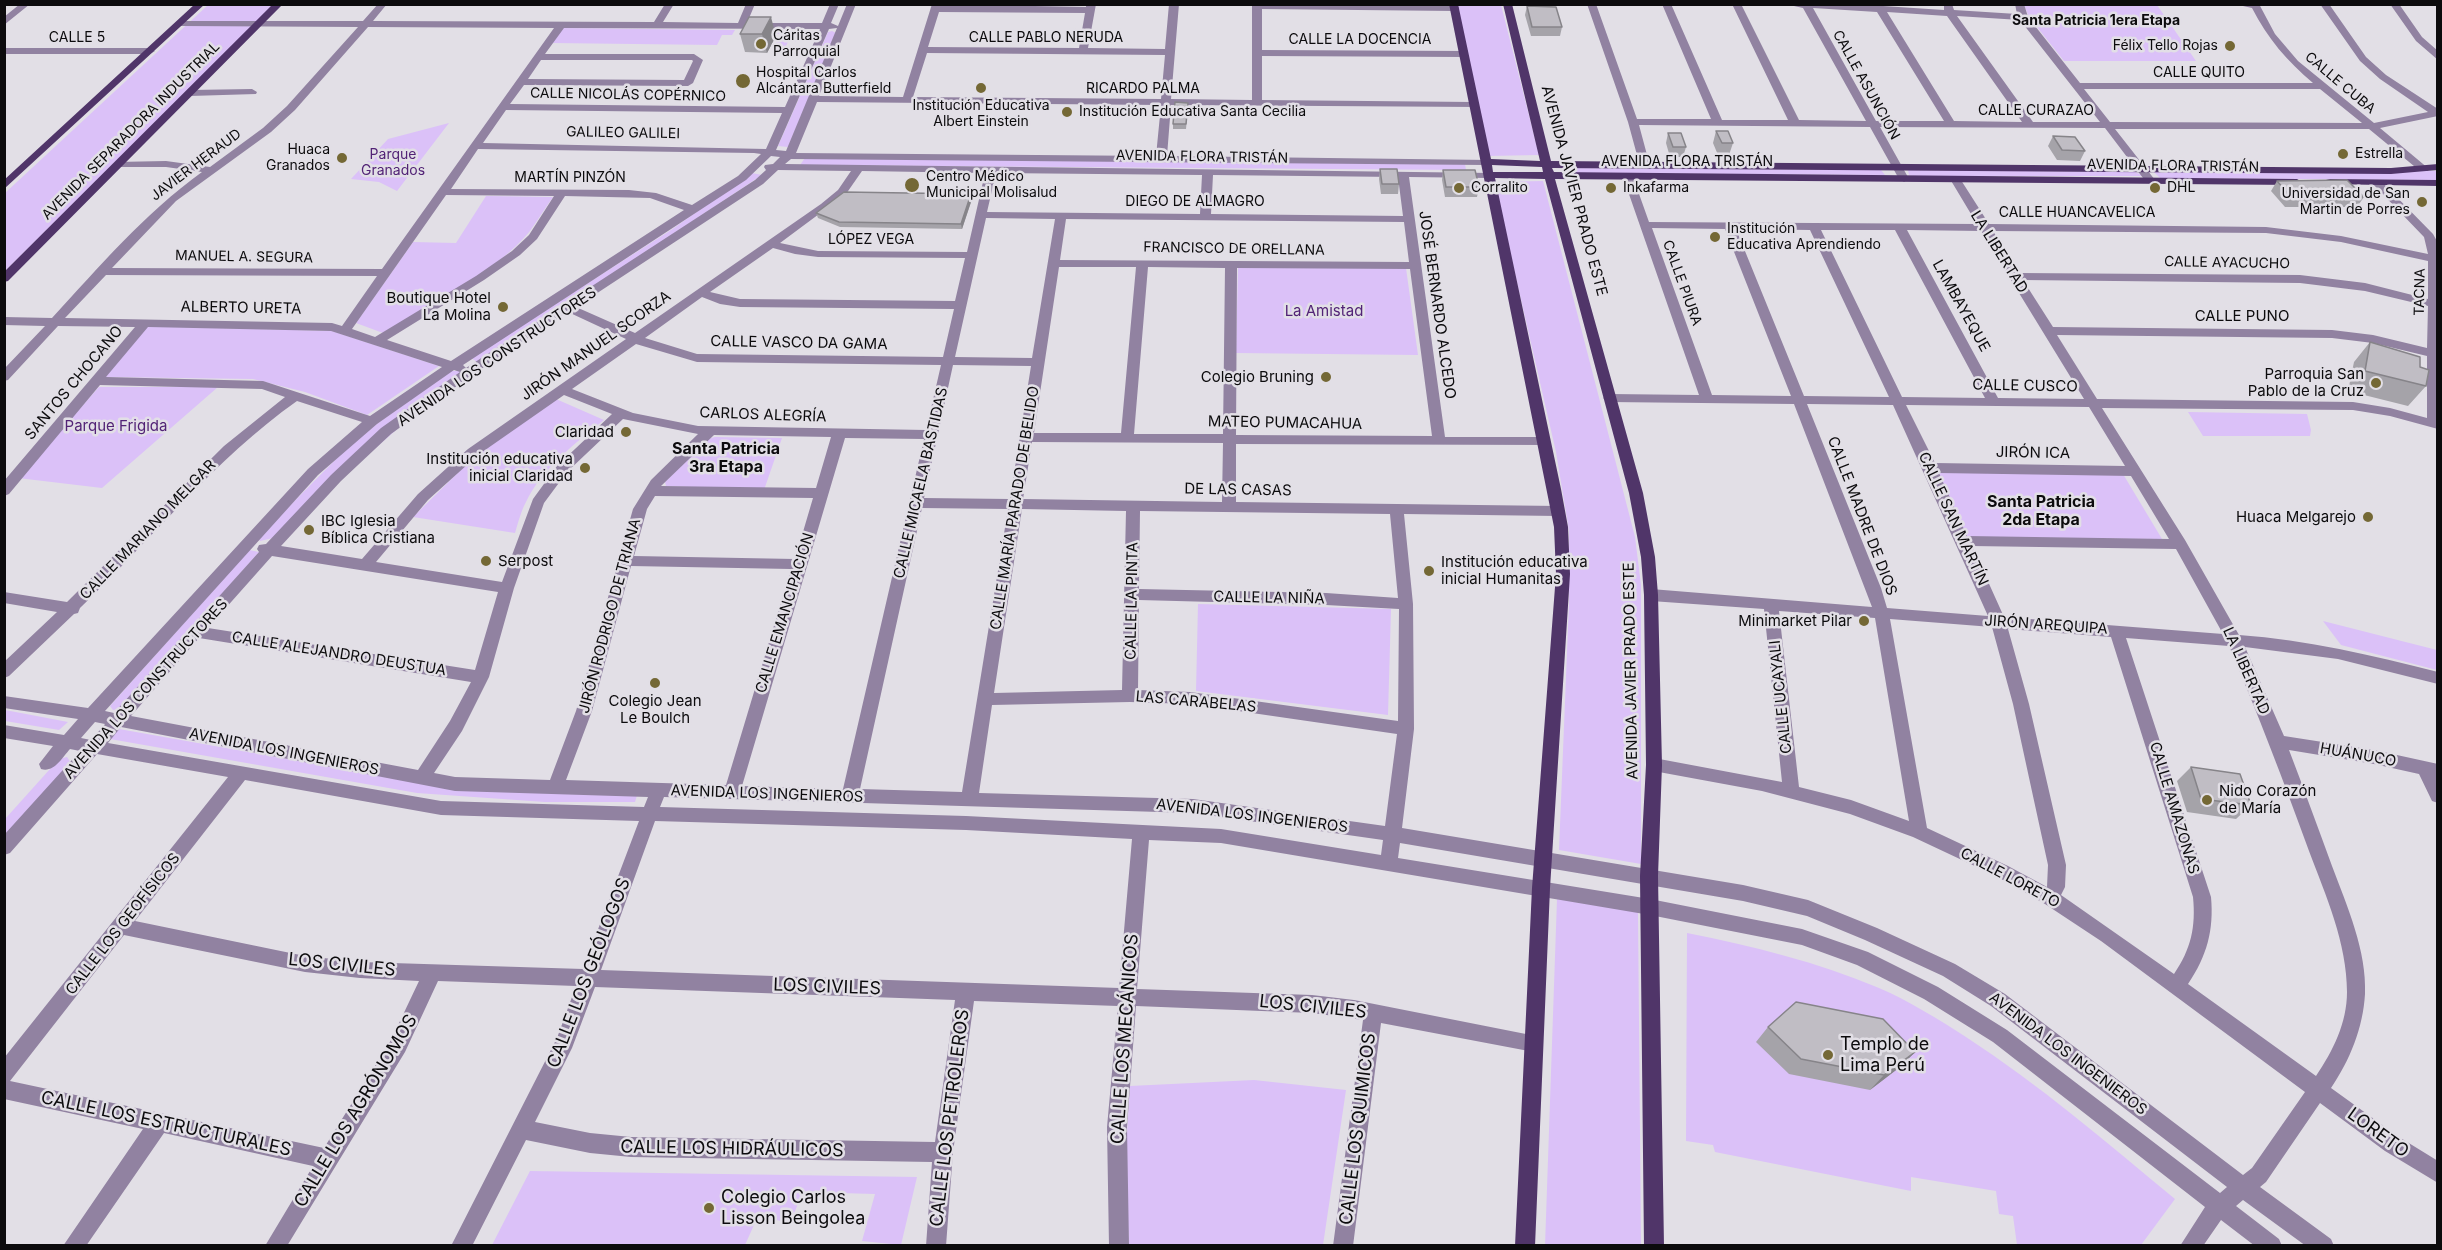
<!DOCTYPE html>
<meta charset="utf-8">
<style>
body{margin:0}
#map{position:relative;width:2442px;height:1250px;overflow:hidden;background:#e2dfe6;font-family:Inter,sans-serif}
canvas{display:block}
.frame{position:absolute;inset:0;border:6px solid #0c0b0d;pointer-events:none}
</style>
<div id="map">
<canvas width="2442" height="1250"></canvas>
<div class="frame"></div>
</div>
<script>
const g = document.querySelector('canvas').getContext('2d');
g.lineJoin = 'round';
function fill(path, color) {
  g.fillStyle = color;
  g.fill(path, 'evenodd');
}
function strokePath(path, color, width, dash) {
  g.strokeStyle = color;
  g.lineWidth = width;
  g.lineCap = dash ? 'butt' : 'round';
  g.setLineDash(dash || []);
  g.stroke(path);
}
function write(font, color, halo, rows, align = 'center') {
  g.font = font + ' Inter,sans-serif';
  g.lineWidth = 5;
  g.setLineDash([]);
  g.textBaseline = 'middle';
  g.strokeStyle = halo;
  g.fillStyle = color;
  for (const [text, x, y, turn = 0] of rows) {
    g.save();
    g.translate(x, y);
    g.rotate((+turn || 0) * Math.PI / 180);
    g.textAlign = isNaN(turn) ? turn : align;
    if (halo) g.strokeText(text, 0, 0);
    g.fillText(text, 0, 0);
    g.restore();
  }
}
const green = new Path2D(`
 M208 5H273L5 271V193Z
 M1457 5H1501L1539 155 1488 156Z
 M2024 5H2157L2196 61H2064L2029 17Z
 M563 28 735 30 732 35H722L717 45 552 43Z
 M755 31H815L810 42H788L783 52H772L780 34H754Z
 M832 31 836 33 788 147 778 146 828 32Z
 M449 123 397 191 379 182 351 179 388 139Z
 M805 158 1465 164 1466 170 800 165Z
 M1565 168 1881 170 1885 175 1567 173Z
 M1908 170 2135 172 2144 176H1913L1909 175Z
 M2437 171 2438 180 2160 178 2154 172Z
 M752 173 762 175 479 363 471 358 671 230Z
 M1543 181 1635 537 1641 585V864L1559 850 1569 603V531L1556 452 1494 182Z
 M486 196 553 197C545 208 538 220 530 231 497 272 428 306 383 333L356 323 413 242 456 243Z
 M1238 268H1406L1418 355 1236 353Z
 M147 326 332 331 439 366 367 415 305 392 253 379 105 377Z
 M451 371H459L460 374 273 538 260 541 258 538 343 452 378 423Z
 M99 387H218L102 488 18 478Z
 M556 399 604 420C576 443 542 468 526 502 521 511 518 523 515 533L413 517 479 452Z
 M2188 412 2307 414 2311 430 2310 436H2203Z
 M715 437 782 438 764 490 666 486 665 482 708 439Z
 M1934 472 2123 474 2162 539 1966 538Z
 M249 550 259 552 120 709 113 710 110 706Z
 M1198 604 1391 609 1388 715 1196 691Z
 M2323 621 2437 650V670L2341 645Z
 M5 710 68 722 59 730 5 721Z
 M119 729 423 783 638 792 635 802H545L417 793 110 739Z
 M67 757 71 763 5 837V819L59 759Z
 M1557 899 1638 912 1641 1245 1545 1246Z
 M1687 933C1753 946 1817 962 1879 988 1909 1001 1938 1019 1966 1037 2040 1085 2107 1143 2175 1199L2141 1245H2017L2013 1216 1999 1214 1996 1191 1911 1177V1191L1715 1152 1713 1145 1686 1141Z
 M1254 1080 1346 1090 1323 1245 1129 1246 1125 1165 1130 1086Z
 M530 1171 917 1177 901 1245 862 1241 875 1194 803 1192 790 1223 758 1216 745 1245H492Z`);
const minor = new Path2D(`
 M20 4H30L4 25V17Z
 M378 4H387L373 21 654 22 665 4H674L663 22 738 23 746 4H755L747 23H822L830 4H839L831 23 838 26 847 4H856L819 96 903 97 932 4 1086 7V4H1096L1088 48 1165 49 1169 4H1179L1171 99 1252 100V4L1457 6 1459 8 1454 11 1262 9V50L1463 51 1468 54 1463 57 1262 56V100L1473 102 1478 105 1477 107 1171 105 1167 156 1489 160V164L1485 165 791 159 785 164 1492 173 1493 175 1488 178 1409 177 1445 437H1543L1548 439 1550 442 1548 445 1236 444V502L1558 506 1565 511 1558 516 1404 514 1413 604 1414 729 1402 828 1743 885 1808 900 1877 928 1955 964 2005 994 2243 1175 2252 1168 2305 1092 2101 941 2045 904 1996 876 1913 837 1850 814 1762 791 1648 770 1646 765 1648 760 1654 758 1782 782 1764 609 1651 601 1646 599 1644 595 1646 591 1651 589 1872 607 1794 404 1609 402 1603 398 1609 394 1699 395 1623 177 1628 174 1633 177 1649 222 1977 224 1950 179 1955 176 1959 177 1989 224 2266 227 2341 236 2428 254 2424 237 2372 183 2377 180 2381 181 2433 234 2438 243V429L2390 416 2353 410 2102 408 2185 540 2239 635C2308 640 2371 655 2438 672V684L2338 659 2245 647 2284 736 2374 750 2438 764V803L2432 801 2419 774 2374 764 2289 750C2304 789 2318 828 2332 866 2347 906 2367 951 2365 994 2363 1028 2350 1060 2331 1088L2399 1137 2438 1161V1183L2385 1151 2320 1103 2266 1182 2260 1187 2331 1239 2334 1246H2306L2243 1200 2236 1206 2279 1239 2282 1246H2255L2221 1220 2203 1246H2180L2205 1207 1993 1042 1924 999 1857 965 1802 945 1650 915 1221 843 1149 840 1137 989 1312 995 1354 1000 1541 1037 1543 1043 1541 1049 1534 1052 1381 1023 1353 1246H1333L1363 1020 1312 1013 1136 1006 1127 1127 1129 1246H1109L1107 1127 1118 1006 974 1001 953 1152 946 1246H926L932 1162 631 1157 590 1153 526 1140 472 1246H451L557 1038 576 986 438 981 405 1052 287 1246H265L313 1166 164 1133 86 1246H63L143 1129 4 1099V1058L228 777 97 754 10 853 4 855V835L80 751 70 749C62 758 54 773 41 769L39 764 53 746 4 738V725L64 735 78 719 4 708V696L88 708 308 469 362 422 297 401C215 459 152 539 80 608L78 613 74 614 9 676 4 678V662L57 612 4 603V592L67 602 224 446 285 397 262 389 100 385 9 494 4 496V481L135 327 58 326 8 380 4 381V369L45 326 4 325V317L52 318C100 266 144 214 202 172L166 167H120L115 164 116 162 166 161 210 167 263 128 287 106 358 27 181 26 176 23 178 21H363ZM939 12 1085 13 1079 48 928 47ZM368 27 554 28 382 269 112 268 176 201 271 132 295 110ZM564 28 820 29 785 107 510 104 524 85 688 86 693 83 703 60 694 54H545ZM837 28 786 151 776 150 829 29ZM927 53 1165 55 1161 99 913 97ZM541 60H692L693 61 684 80 528 79ZM817 102 1161 105 1156 156 796 153ZM506 110 782 113 766 149 483 143ZM478 149 754 153 761 154 738 176 692 205 656 193 629 190 451 189ZM771 156 780 157 773 164 765 165 764 167 766 170 755 180 466 368 463 365 746 180ZM778 170 851 171 838 190 821 204 635 333 576 307 763 184ZM862 171 985 173 967 252 818 251 780 243 846 194ZM996 173 1202 175 1200 214 987 212ZM1213 175 1398 177 1403 216 1211 214ZM446 195 554 196 529 235 512 251 476 276 375 337 352 329ZM565 196 650 198 684 210 451 361 387 340 484 280 520 255 537 239ZM986 218 1055 219 1032 358 955 357ZM1066 219 1404 222 1409 262 1060 260ZM1652 228 1725 229 1791 396 1712 395ZM1736 229 1810 230 1889 397 1804 396ZM1821 230H1895L1985 398 1902 397ZM1907 230 1981 231 2084 399 1998 398ZM1993 231 2266 233 2341 242 2428 261V299L2365 283 2300 275 2019 273ZM773 248 795 254 818 257 965 258 955 301 740 299 710 292ZM1059 267H1136L1121 433H1034ZM1148 267 1225 268 1223 434H1134ZM1237 268 1410 269 1432 436 1236 435ZM106 275 377 276 342 326 332 323 65 318ZM2023 280 2300 283 2365 291 2428 306 2427 348 2373 335 2332 330 2053 327ZM702 297 720 304 740 307 954 309 943 357 697 354 645 338ZM568 312 626 339 468 449 418 494 362 559 281 546 341 481 391 434 472 375ZM148 327 331 331 442 367 370 416 263 381 106 377ZM2057 335 2332 338 2373 343 2427 356V418L2390 408 2353 402 2097 399ZM636 344 697 362 941 365 926 430 698 426 633 413 572 389ZM953 365 1031 366 1010 499 924 498ZM454 370 460 372 381 428 331 475 266 544 259 545 257 549 259 552 114 713 105 711 318 475 377 424ZM564 395 612 414 557 466 533 499 502 582 376 562 428 500 478 455ZM1807 404 1893 405 1988 616 1887 608 1881 588ZM1906 405 2089 407 2125 466 1935 463ZM623 419 698 434 651 480 633 509 576 711 550 780 455 777 434 773 462 731 489 677 514 588 544 503 567 472ZM714 435 831 437 816 488 661 486ZM845 438 924 439 843 789 742 786ZM1032 442 1223 443 1222 502 1023 499ZM1939 473 2131 476 2169 539 1967 536ZM655 496 813 498 795 559 634 556 647 509ZM922 508 1008 509 962 792 860 789ZM1022 509 1126 511 1122 690 994 693ZM1140 511 1390 514 1398 598 1326 593 1139 589ZM1972 546 2176 549 2223 634 2004 617ZM272 556 498 592 475 670 208 628ZM631 566 791 569 726 785 566 780 592 711ZM1139 600 1326 605 1399 609 1398 721 1190 692 1138 690ZM1779 611 1875 618 1909 821 1851 800 1799 787ZM1890 619 1992 627 2013 704 2048 865 2047 887 2008 866 1927 828ZM2008 629 2111 637 2193 897C2196 927 2191 949 2174 974L2061 895 2065 887 2066 865 2029 704ZM199 638 471 682 450 721 418 770 131 716ZM2126 638 2229 646C2258 714 2284 782 2309 851 2326 896 2347 943 2347 992 2347 1023 2333 1051 2316 1076L2188 984C2207 956 2214 930 2211 897ZM1130 702 1190 704 1397 734 1385 826 1193 799 979 793 992 705ZM95 722 105 724 91 740 81 738ZM121 727 455 791 648 797 644 807 441 801 108 743ZM245 780 441 815 639 821 583 969 360 962 305 956 135 921ZM664 797 1193 813 1383 840 1381 855 1221 829 966 816 660 807ZM655 821 966 830 1132 839 1119 988 601 970ZM1400 843 1743 901 1807 916 1865 940 1943 976 1991 1006 2227 1187 2220 1193 2007 1030 1938 987 1868 952 1802 929 1650 899 1398 858ZM124 935 305 972 360 978 419 981 391 1040 324 1148 10 1081ZM595 987 955 1000 935 1142 631 1137 590 1133 535 1122 572 1048Z
 M1587 4H1596L1637 119H1711L1662 4H1671L1722 120H1788L1732 4H1741L1799 120 1866 121 1803 8 1785 4H1882L1883 6 1944 10V4H1952L1954 10 2017 14 2015 4H2024L2028 17 2080 83H2313C2287 61 2268 39 2252 8L2234 4H2259L2275 34 2298 61 2374 123 2428 112 2380 79 2360 61 2320 4H2329L2366 57 2386 75 2438 109V116L2380 128 2429 169 2428 171H2420L2369 129H2115L2155 180 2150 183 2146 182 2105 128 1880 127 1909 179 1904 182 1899 179 1870 127 1639 125 1650 166 1645 169 1640 166 1628 122ZM1813 8 1877 12 1944 121H1876ZM1887 12 1947 16 2022 122 1954 121ZM1957 16 2020 20 2100 122H2033ZM2084 89H2320L2362 123 2110 122Z
 M2390 4H2399L2422 37 2438 51V60L2416 41Z
 M4 48H150L155 51 150 54H4Z
 M252 89 257 92 256 94 190 96 185 93 190 90Z`);
const major = new Path2D(`
 M195 4H205L4 189V180Z
 M273 4H283L8 281 4 282V272Z
 M1449 4H1458L1491 159 1540 161 1503 4H1512L1551 161 2391 168 2438 164V170L2391 174 1552 168 1554 172 2297 179 2302 182 2297 185 1555 179 1643 493 1655 557 1658 595 1662 765 1658 876 1664 1246H1644L1640 876 1646 765 1644 595 1641 557 1629 493 1545 179 1495 178 1561 489 1568 527 1570 574 1550 888 1535 1246H1515L1532 888 1556 574 1554 527ZM1492 165 1542 167 1543 172H1493Z
 M2330 179 2438 180V186L2326 184V180Z`);
const wall = new Path2D(`
 M1527 6 1562 27 1560 36H1531L1525 15Z
 M749 17 776 36 767 53 745 52 740 34Z
 M1188 107 1186 129H1173V124Z
 M1716 131 1733 143 1729 155H1718L1713 143Z
 M1668 133 1686 147 1683 157H1670L1666 143Z
 M2053 136 2085 151 2080 161 2057 160 2048 146Z
 M1380 169 1399 184 1398 194H1381L1379 179Z
 M1443 170 1479 187 1477 197H1445L1442 180Z
 M2277 181 2364 197 2357 207H2285L2271 191Z
 M972 199 962 229 840 227 818 218 816 213Z
 M2370 342 2420 367 2426 386 2408 406 2348 391 2354 362Z
 M2191 767 2251 805 2236 819 2187 812 2177 781Z
 M1768 1027 1915 1052 1900 1067 1870 1090 1789 1074 1756 1042Z`);
const shadedWall = new Path2D(`
 M771 17 776 36 767 53 762 34Z
 M971 194 972 199 962 229 961 224Z
 M1915 1052 1900 1067 1870 1090 1884 1075Z`);
const building = new Path2D(`
 M1527 6 1556 7 1562 27H1532Z
 M749 17H771L762 34H740Z
 M1175 102 1188 103 1186 124H1173Z
 M1716 131H1728L1733 143H1722Z
 M1668 133H1681L1686 147H1673Z
 M2053 136 2075 137 2085 151 2062 150Z
 M1380 169H1397L1399 184H1382Z
 M1443 170H1475L1479 187H1446Z
 M2347 180 2364 197H2291L2277 181Z
 M844 192 971 194 961 224 839 222 816 213Z
 M2370 342 2420 357V367L2429 370 2426 386 2365 371Z
 M2191 767 2240 774 2251 805 2201 799Z
 M1796 1002 1883 1019 1915 1052 1884 1075 1801 1059 1768 1027Z`);
const markers = [
 [761,44,6,"#746835"],
 [2230,46,6,"#746835"],
 [743,81,8,"#746835"],
 [981,88,6,"#746835"],
 [1067,112,6,"#746835"],
 [2343,154,6,"#746835"],
 [342,158,6,"#746835"],
 [912,185,8,"#746835"],
 [1459,188,6,"#746835"],
 [1611,188,6,"#746835"],
 [2155,188,6,"#746835"],
 [2422,202,6,"#746835"],
 [1715,237,6,"#746835"],
 [503,307,6,"#746835"],
 [1326,377,6,"#746835"],
 [2376,383,6,"#746835"],
 [626,432,6,"#746835"],
 [585,468,6,"#746835"],
 [2368,517,6,"#746835"],
 [309,530,6,"#746835"],
 [486,561,6,"#746835"],
 [1429,571,6,"#746835"],
 [1864,621,6,"#746835"],
 [655,683,6,"#746835"],
 [2207,800,6,"#746835"],
 [1828,1055,6,"#746835"],
 [709,1208,6,"#746835"]
];
const farNeighbourhoodnames = [
 ["Santa Patricia 1era Etapa",2096,21]
];
const farPoinames = [
 ["Cáritas",773,36],
 ["Parroquial",773,52],
 ["Félix Tello Rojas",2218,46,"right"],
 ["Hospital Carlos",756,73],
 ["Alcántara Butterfield",756,89],
 ["Institución Educativa",981,106,"center"],
 ["Albert Einstein",981,122,"center"],
 ["Institución Educativa Santa Cecilia",1079,112],
 ["Huaca",330,150,"right"],
 ["Granados",330,166,"right"],
 ["Estrella",2355,154],
 ["Centro Médico",926,177],
 ["Municipal Molisalud",926,193],
 ["Corralito",1471,188],
 ["Inkafarma",1623,188],
 ["DHL",2167,188],
 ["Universidad de San",2410,194,"right"],
 ["Martin de Porres",2410,210,"right"],
 ["Institución",1727,229],
 ["Educativa Aprendiendo",1727,245]
];
const farStreetnames = [
 ["CALLE 5",77,38],
 ["CALLE PABLO NERUDA",1046,38],
 ["CALLE LA DOCENCIA",1360,40],
 ["CALLE QUITO",2199,73],
 ["CALLE CUBA",2340,83,40],
 ["CALLE ASUNCIÓN",1866,85,61],
 ["RICARDO PALMA",1143,89],
 ["CALLE NICOLÁS COPÉRNICO",628,95,1],
 ["CALLE CURAZAO",2036,111],
 ["AVENIDA SEPARADORA INDUSTRIAL",131,131,-45],
 ["GALILEO GALILEI",623,133,1],
 ["AVENIDA FLORA TRISTÁN",1202,157,1],
 ["AVENIDA FLORA TRISTÁN",1687,162],
 ["JAVIER HERAUD",196,165,-37],
 ["AVENIDA FLORA TRISTÁN",2173,166,1],
 ["MARTÍN PINZÓN",570,178],
 ["DIEGO DE ALMAGRO",1195,202],
 ["CALLE HUANCAVELICA",2077,213],
 ["LÓPEZ VEGA",871,240],
 ["FRANCISCO DE ORELLANA",1234,249,1],
 ["MANUEL A. SEGURA",244,257,1],
 ["CALLE AYACUCHO",2227,263,1],
 ["CALLE PIURA",1682,283,70],
 ["TACNA",2420,292,-89]
];
const farParknames = [
 ["Parque",393,155],
 ["Granados",393,171]
];
const streetNames = [
 ["AVENIDA JAVIER PRADO ESTE",1574,191,75],
 ["LA LIBERTAD",1999,252,58],
 ["JOSÉ BERNARDO ALCEDO",1437,305,82],
 ["LAMBAYEQUE",1961,306,61],
 ["ALBERTO URETA",241,308,1],
 ["CALLE PUNO",2242,316],
 ["CALLE VASCO DA GAMA",799,343,1],
 ["JIRÓN MANUEL SCORZA",596,346,-35],
 ["AVENIDA LOS CONSTRUCTORES",497,357,-34],
 ["SANTOS CHOCANO",74,383,-50],
 ["CALLE CUSCO",2025,386,1],
 ["CARLOS ALEGRÍA",763,415,2],
 ["MATEO PUMACAHUA",1285,423,1],
 ["JIRÓN ICA",2033,453,1],
 ["CALLE MICAELA BASTIDAS",921,483,-77],
 ["DE LAS CASAS",1238,490,1],
 ["CALLE MARÍA PARADO DE BELIDO",1015,508,-81],
 ["CALLE MADRE DE DIOS",1862,516,69],
 ["CALLE SAN MARTÍN",1953,519,65],
 ["CALLE MARIANO MELGAR",148,530,-46],
 ["CALLE LA NIÑA",1269,598,1],
 ["CALLE LA PINTA",1132,601,-89],
 ["CALLE EMANCIPACIÓN",785,613,-73],
 ["JIRÓN RODRIGO DE TRIANA",610,616,-75],
 ["JIRÓN AREQUIPA",2046,625,4],
 ["CALLE ALEJANDRO DEUSTUA",339,654,9],
 ["AVENIDA JAVIER PRADO ESTE",1631,671,-91],
 ["LA LIBERTAD",2246,671,66],
 ["AVENIDA LOS CONSTRUCTORES",146,689,-48],
 ["CALLE UCAYALI",1781,697,-96],
 ["LAS CARABELAS",1196,702,5],
 ["AVENIDA LOS INGENIEROS",284,752,11],
 ["HUÁNUCO",2358,755,10],
 ["AVENIDA LOS INGENIEROS",767,794,2],
 ["CALLE AMAZONAS",2174,808,73],
 ["AVENIDA LOS INGENIEROS",1252,816,7],
 ["CALLE LORETO",2010,878,28],
 ["CALLE LOS GEOFÍSICOS",123,924,-52],
 ["AVENIDA LOS INGENIEROS",2068,1054,37]
];
const poiNames = [
 ["Boutique Hotel",491,298],
 ["La Molina",491,315],
 ["Parroquia San",2364,374],
 ["Pablo de la Cruz",2364,391],
 ["Colegio Bruning",1314,377],
 ["Claridad",614,432],
 ["Institución educativa",573,459],
 ["inicial Claridad",573,476],
 ["Huaca Melgarejo",2356,517],
 ["IBC Iglesia",321,521,"left"],
 ["Bíblica Cristiana",321,538,"left"],
 ["Serpost",498,561,"left"],
 ["Institución educativa",1441,562,"left"],
 ["inicial Humanitas",1441,579,"left"],
 ["Minimarket Pilar",1852,621],
 ["Colegio Jean",655,701,"center"],
 ["Le Boulch",655,718,"center"],
 ["Nido Corazón",2219,791,"left"],
 ["de María",2219,808,"left"]
];
const parkNames = [
 ["La Amistad",1324,311],
 ["Parque Frigida",116,426]
];
const neighbourhoodNames = [
 ["Santa Patricia",726,449],
 ["3ra Etapa",726,467],
 ["Santa Patricia",2041,502],
 ["2da Etapa",2041,520]
];
const nearStreetnames = [
 ["LOS CIVILES",342,965,6],
 ["CALLE LOS GEÓLOGOS",589,973,-69],
 ["LOS CIVILES",827,987,2],
 ["LOS CIVILES",1313,1007,6],
 ["CALLE LOS MECÁNICOS",1125,1039,-86],
 ["CALLE LOS AGRÓNOMOS",356,1111,-59],
 ["CALLE LOS PETROLEROS",950,1118,-83],
 ["CALLE LOS ESTRUCTURALES",166,1124,12],
 ["CALLE LOS QUIMICOS",1358,1129,-83],
 ["LORETO",2378,1133,36],
 ["CALLE LOS HIDRÁULICOS",732,1149,1]
];
const nearPoinames = [
 ["Templo de",1840,1045],
 ["Lima Perú",1840,1066],
 ["Colegio Carlos",721,1198],
 ["Lisson Beingolea",721,1219]
];
fill(green, '#dbc1f8');
fill(minor, '#9182a1');
fill(major, '#503569');
fill(wall, '#a5a3a9');
fill(shadedWall, '#868489');
fill(building, '#c0bdc4');
strokePath(building, '#868489', 1.5);
for (const [x, y, r, color] of markers) {
  const dot = new Path2D();
  dot.arc(x, y, r, 0, 2 * Math.PI);
  g.fillStyle = color;
  g.fill(dot);
  strokePath(dot, '#e2dfe6', 2);
}
write('bold 14px', '#0c0b0d', '#e2dfe6', farNeighbourhoodnames);
write('14px', '#0c0b0d', '#e2dfe6', farPoinames, 'left');
write('14px', '#0c0b0d', '#e2dfe6', farStreetnames);
write('14px', '#522376', '#e2dfe6', farParknames);
write('15px', '#0c0b0d', '#e2dfe6', streetNames);
write('15px', '#0c0b0d', '#e2dfe6', poiNames, 'right');
write('15px', '#522376', '#e2dfe6', parkNames);
write('bold 16px', '#0c0b0d', '#e2dfe6', neighbourhoodNames);
write('18px', '#0c0b0d', '#e2dfe6', nearStreetnames);
write('18px', '#0c0b0d', '#e2dfe6', nearPoinames, 'left');
</script>
